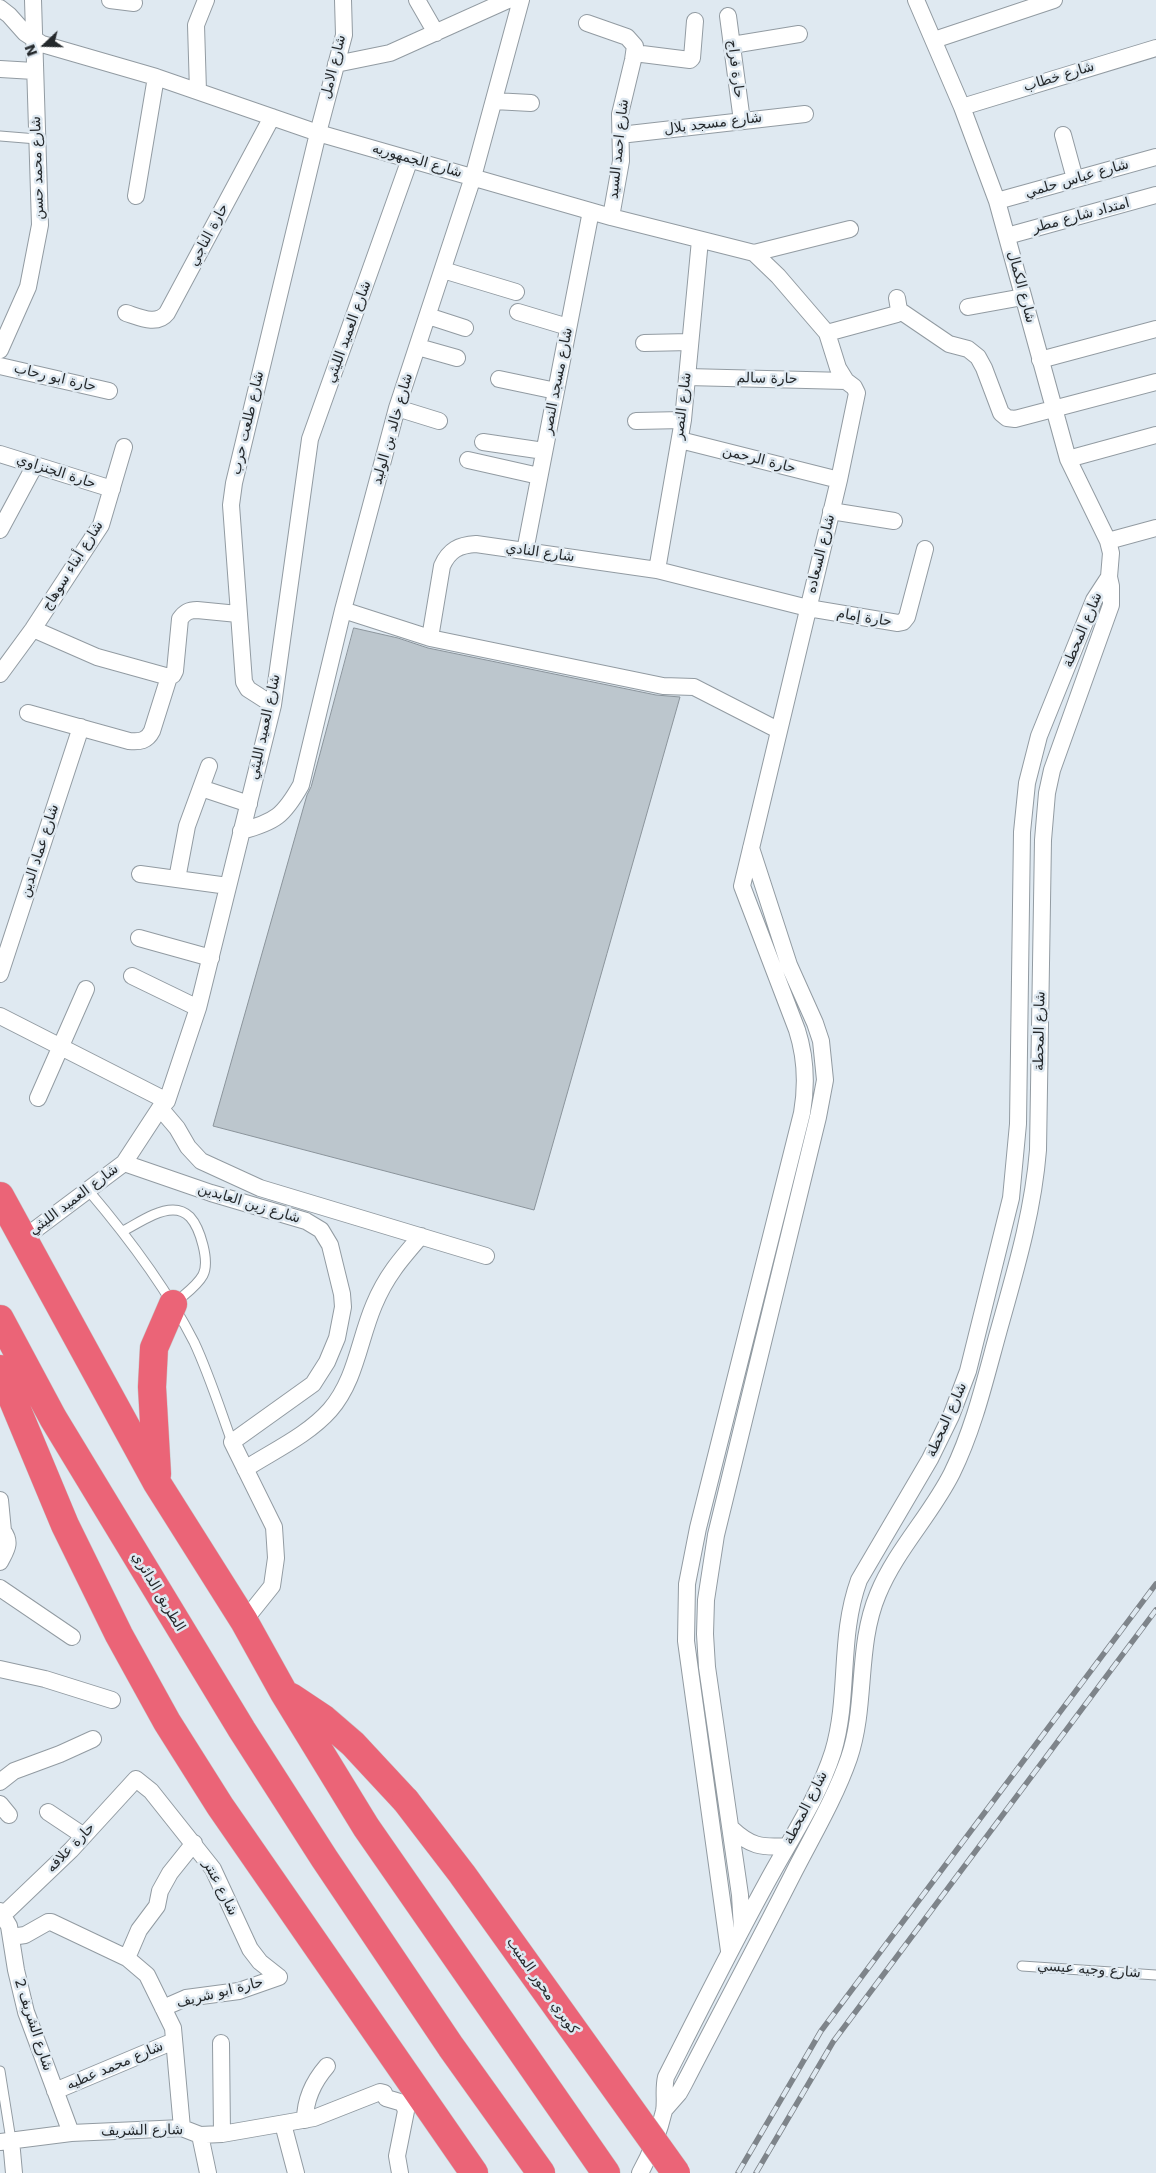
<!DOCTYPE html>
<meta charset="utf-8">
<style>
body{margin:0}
#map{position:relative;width:1156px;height:2173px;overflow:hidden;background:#dfe9f1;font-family:"DejaVu Sans",sans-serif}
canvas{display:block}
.north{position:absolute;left:20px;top:20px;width:50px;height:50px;-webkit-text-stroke:4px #dfe9f1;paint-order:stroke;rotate:249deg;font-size:14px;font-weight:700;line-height:20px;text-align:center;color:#25292c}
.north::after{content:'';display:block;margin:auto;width:18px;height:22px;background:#25292c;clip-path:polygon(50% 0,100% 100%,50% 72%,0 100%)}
</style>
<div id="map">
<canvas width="1156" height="2173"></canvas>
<div class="north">N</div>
</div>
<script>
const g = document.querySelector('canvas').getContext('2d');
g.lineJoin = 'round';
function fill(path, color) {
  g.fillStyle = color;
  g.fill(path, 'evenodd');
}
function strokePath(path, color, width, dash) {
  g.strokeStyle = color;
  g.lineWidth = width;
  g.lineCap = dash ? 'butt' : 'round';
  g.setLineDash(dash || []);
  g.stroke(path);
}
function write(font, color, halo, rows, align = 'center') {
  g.font = font + ' "DejaVu Sans",Vazirmatn,sans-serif';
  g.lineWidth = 5;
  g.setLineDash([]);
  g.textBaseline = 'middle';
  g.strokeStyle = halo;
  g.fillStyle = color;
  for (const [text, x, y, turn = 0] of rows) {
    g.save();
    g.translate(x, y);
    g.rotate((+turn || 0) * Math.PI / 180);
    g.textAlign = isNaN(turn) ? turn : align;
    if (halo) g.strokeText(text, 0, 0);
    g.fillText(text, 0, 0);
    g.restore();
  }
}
const building = new Path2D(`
 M354 628 398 638 428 648 656 695 680 697 534 1210 213 1126 307 795 311 787Z`);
const lane = new Path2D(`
 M0 136 37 139
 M88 1190C128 1237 166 1287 194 1342 209 1374 220 1409 232 1442
 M123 1231C137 1224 156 1210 173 1210 179 1210 185 1212 190 1217 200 1228 210 1261 203 1275 197 1286 185 1294 176 1302
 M1022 1966 1156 1975
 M0 2071 11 2140`);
const street = new Path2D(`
 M110 0 134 3
 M417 0 436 33
 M0 8 9 15 25 33 42 44 156 77 318 133 611 217 754 253 850 229
 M728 16 742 121
 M587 23 627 37 635 46 633 60 620 114 621 161 611 217
 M934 40 1054 0
 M732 45 799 34
 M634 53 690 60 692 58 695 21
 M336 64 390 53 508 0
 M0 69 34 71
 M198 91 196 25 206 0
 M494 101 531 103
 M962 107 1156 48
 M620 135 805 114
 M1063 135 1075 179
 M136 196 156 77
 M997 201 1156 157
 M1007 236 1156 195
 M443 270 516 292
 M968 307 1023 297
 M899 310 949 344 968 349 978 357 984 368 1001 413 1007 418 1015 419 1156 382
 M518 312 568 327
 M126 313C139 317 157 326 167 313L272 117
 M428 316 465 328
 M827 333 897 314 899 310 897 298
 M644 343 690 342
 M418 347 457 358
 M0 350 28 287 40 225 33 0
 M1040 360 1156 329
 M0 366 109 391
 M687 377 846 381
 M499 379 556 391
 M397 408 439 421
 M636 421 683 420
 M680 440 839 480
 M483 442 544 451
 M0 454 112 489
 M1068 459 1156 435
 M468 460 539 476
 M831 511 894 521
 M0 530 35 465
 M1108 541 1156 528
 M525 551 591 211
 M657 570 683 420 700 240
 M343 610 430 638 442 566C449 550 459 545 476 544L657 570 808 608 898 623 903 622 907 617 925 549
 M33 629 97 657 169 677 173 675 175 671 180 619C185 612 189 610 197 610L238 614
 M430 638 663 686 694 687 778 730
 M0 674 33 629 101 525 124 447
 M273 705 248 689 244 682 231 505 234 483 318 133 344 35 343 0
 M28 713 129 741C140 742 147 741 152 731L169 677
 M201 788 249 804
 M241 831C276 822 284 815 301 785L343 610 397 408 473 177 521 0
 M140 874 228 886
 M177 879 187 826 209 766
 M139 938 211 958
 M0 974 81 727
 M132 976 198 1008
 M0 1016 167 1101
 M38 1098 86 989
 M160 1108 177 1128 188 1147 201 1161 260 1188 486 1256
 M124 1163 211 1193 306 1221 321 1230 330 1245 342 1294 343 1307 337 1338 327 1362 313 1384 232 1442 274 1527 276 1558 272 1586 244 1621
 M24 1238 124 1163 160 1108 167 1101 198 1008 273 705 310 439 410 159
 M245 1469C273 1451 308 1435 330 1410 356 1380 359 1340 374 1305 386 1276 401 1259 421 1236
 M0 1500 3 1531
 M0 1531H3C12 1543 6 1550 0 1562
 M0 1588 72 1637
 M0 1669 45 1679 112 1700
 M0 1782 14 1771 60 1754 93 1739
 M0 1804 9 1815
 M48 1812 84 1836
 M731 1828C750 1846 761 1848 787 1846
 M0 1911 9 1926 16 1970 26 2012 71 2133
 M3 1915 71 1850 136 1779 151 1791 213 1869 250 1949 260 1962 279 1977
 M742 1929 740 1895 707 1667 705 1634 706 1600 716 1535 818 1117 825 1080 821 1041 815 1023 789 965 751 848
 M11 1937 25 1935 48 1922H51L127 1958 147 1975 173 2028 182 2128
 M729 1951 686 1641 687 1584 698 1528 802 1113C807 1084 806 1058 797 1030L742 886 839 480 857 393 854 387 846 381 838 368 827 333 778 276 754 253
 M127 1958 139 1930 157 1906 160 1891 170 1873 194 1843
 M163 2008 186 1998 239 1991 279 1977
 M221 2043 222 2134
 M55 2091 174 2041
 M665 2109 679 2093 684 2084C720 2014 758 1943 794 1872 813 1835 835 1798 849 1758 867 1705 856 1646 878 1594 896 1550 931 1515 952 1473 974 1428 985 1380 998 1333 1015 1272 1033 1213 1038 1150L1043 840 1047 793 1052 770 1111 605V586L1109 577 1111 553 1108 541 1068 459 997 201 962 107 916 0
 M305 2120C305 2100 314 2081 327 2066
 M283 2124 296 2173
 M200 2135 208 2173
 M11 2140 14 2173
 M0 2142 71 2133 182 2128 200 2135 222 2134 314 2118 380 2092 384 2093 386 2098 403 2103 406 2111 397 2156 400 2173
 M640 2173C650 2155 659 2132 664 2111 666 2101 663 2090 666 2077 699 2012 731 1948 766 1884 789 1841 818 1799 833 1752 850 1695 838 1638 859 1580L930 1459 951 1416 968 1371 1011 1198 1018 1124 1022 832 1027 783 1039 736 1094 600 1109 577`);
const highway = new Path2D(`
 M0 1196 157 1483 244 1621 284 1693 366 1827 606 2173
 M0 1319 53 1418 242 1730 324 1858 451 2047 541 2173
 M0 1369 65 1525 119 1635 167 1722 220 1806 474 2173
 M157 1474 152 1387 154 1348 173 1304
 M291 1697 324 1719 353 1744 406 1801`);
const rail = new Path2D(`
 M738 2173 821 2031 1156 1584
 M756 2173 833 2042 1156 1610`);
const highwayBridge = new Path2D(`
 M406 1801 462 1874 676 2173`);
const streetNames = [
 ["شارع الامل",334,67,-76],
 ["حارة فراج",735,69,83],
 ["شارع خطاب",1059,77,-17],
 ["شارع مسجد بلال",713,124,-7],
 ["شارع احمد السيد",619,149,-84],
 ["شارع الجمهوريه",417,161,16],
 ["شارع محمد حسن",38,168,-92],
 ["شارع عباس حلمي",1077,179,-16],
 ["امتداد شارع مطر",1081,216,-15],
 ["حارة الناجي",209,235,-62],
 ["شارع الكمال",1021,287,75],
 ["شارع العميد الليثي",349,332,-70],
 ["حارة ابو رحاب",55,378,13],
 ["حارة سالم",767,379,1],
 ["شارع مسجد النصر",558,381,-79],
 ["شارع النصر",683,406,-83],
 ["شارع طلعت حرب",248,423,-77],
 ["شارع خالد بن الوليد",393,429,-74],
 ["حارة الرحمن",759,460,14],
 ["حارة الجنزاوي",56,472,18],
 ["شارع النادي",540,553,8],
 ["شارع السعاده",821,554,-76],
 ["شارع أبناء سوهاج",73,566,-58],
 ["حارة إمام",864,618,9],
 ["شارع المحطة",1083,630,-67],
 ["شارع العميد الليثي",265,727,-78],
 ["شارع عماد الدين",40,851,-72],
 ["شارع المحطة",1040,1031,-89],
 ["شارع العميد الليثي",74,1200,-37],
 ["شارع زين العابدين",249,1204,17],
 ["شارع المحطة",947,1420,-66],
 ["الطريق الدائري",158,1592,59],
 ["شارع المحطة",806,1808,-63],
 ["حارة علافه",71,1848,-46],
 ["شارع عنتر",220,1888,63],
 ["شارع وجيه عيسي",1089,1970,4],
 ["كوبري محور المنيب",542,1986,55],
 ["حارة ابو شريف",220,1993,-14],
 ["شارع الشريف 2",33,2025,72],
 ["شارع محمد عطيه",115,2066,-23],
 ["شارع الشريف",142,2131,-1]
];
fill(building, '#bcc6cd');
strokePath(building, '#8b949b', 1);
strokePath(lane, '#929ba2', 11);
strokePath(street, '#929ba2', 18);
strokePath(highway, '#c6c7c8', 29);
strokePath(lane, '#fff', 9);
strokePath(street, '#fff', 16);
strokePath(highway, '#eb6477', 28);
strokePath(rail, '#7e848a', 5.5);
strokePath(rail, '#dfe9f1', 4, [11]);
strokePath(highwayBridge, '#c6c7c8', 29, []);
strokePath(highwayBridge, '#eb6477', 28);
write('14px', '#25292c', '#dfe9f1', streetNames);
</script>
